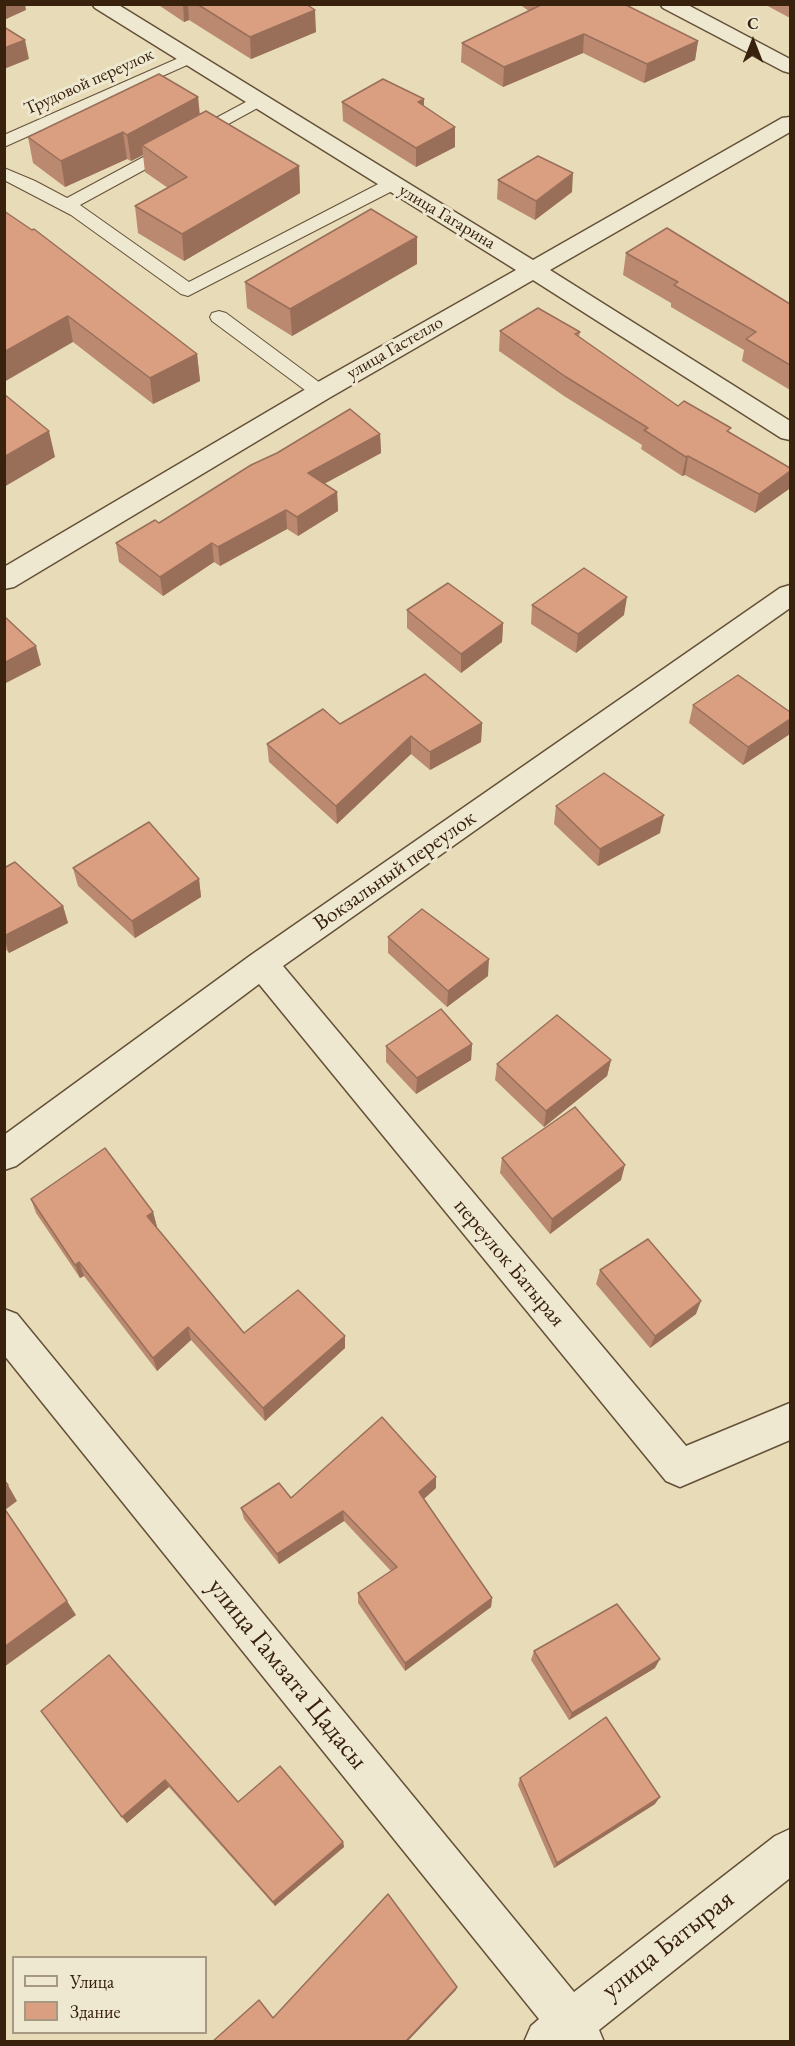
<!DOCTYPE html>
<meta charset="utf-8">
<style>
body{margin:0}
#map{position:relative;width:795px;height:2046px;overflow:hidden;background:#e7dcb7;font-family:"EB Garamond",serif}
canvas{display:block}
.frame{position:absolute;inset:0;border:6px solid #38210d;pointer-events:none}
.legend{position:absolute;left:12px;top:1956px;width:195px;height:78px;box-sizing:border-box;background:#efe8d0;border:2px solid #a69882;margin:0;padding:8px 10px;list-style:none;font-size:18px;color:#38210d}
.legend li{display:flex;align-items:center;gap:12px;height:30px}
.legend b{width:30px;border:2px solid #a69882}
.north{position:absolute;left:723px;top:12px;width:60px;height:60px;-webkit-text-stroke:4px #efe8d0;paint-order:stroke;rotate:0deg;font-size:16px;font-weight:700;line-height:24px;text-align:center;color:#38210d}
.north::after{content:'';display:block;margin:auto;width:21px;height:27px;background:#38210d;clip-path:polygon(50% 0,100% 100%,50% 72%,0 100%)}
</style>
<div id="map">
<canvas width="795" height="2046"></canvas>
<div class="frame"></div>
<ul class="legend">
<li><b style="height:8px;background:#efe8d0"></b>Улица</li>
<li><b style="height:16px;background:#da9f81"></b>Здание</li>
</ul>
<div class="north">С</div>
</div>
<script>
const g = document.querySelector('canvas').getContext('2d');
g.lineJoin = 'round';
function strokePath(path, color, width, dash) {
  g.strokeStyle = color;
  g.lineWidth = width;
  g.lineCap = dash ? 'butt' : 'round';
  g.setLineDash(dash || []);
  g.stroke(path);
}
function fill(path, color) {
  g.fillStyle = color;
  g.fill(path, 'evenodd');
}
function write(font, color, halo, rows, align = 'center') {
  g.font = font + ' "EB Garamond",serif';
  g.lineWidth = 6;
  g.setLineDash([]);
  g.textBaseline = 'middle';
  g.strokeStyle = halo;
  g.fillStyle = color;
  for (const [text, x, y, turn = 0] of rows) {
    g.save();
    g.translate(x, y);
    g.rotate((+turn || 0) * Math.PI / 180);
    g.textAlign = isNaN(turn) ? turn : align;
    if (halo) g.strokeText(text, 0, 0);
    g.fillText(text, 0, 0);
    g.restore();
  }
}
const service = new Path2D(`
 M190 53 198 58 196 61 4 147V135Z
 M257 96 265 101 263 105 80 205 189 282 386 180H398L401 184 398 188 188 296 181 294 71 215 4 180V168L35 181 67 198Z
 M219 311 226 313 327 388 330 392 327 396 320 398 313 396 212 321 210 317 212 313Z`);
const minor = new Path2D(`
 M92 4H117L533 260 782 118 790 117V132L550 270 790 421V440L781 438 533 280 329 398 14 587 4 589V567L311 386 516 270 95 8Z
 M660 4H686L790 59V73L783 71 663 8Z
 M790 585V608L283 966 686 1446 790 1403V1440L680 1487 666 1481 259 984 16 1166 4 1170V1135L251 955 780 588Z
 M4 1309 17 1314 574 1992 775 1836 790 1829V1878L599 2030 604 2042H524L531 2026 539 2019 4 1355Z`);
const wall = new Path2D(`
 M157 4H306L316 32 251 59 189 20 184 22Z
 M519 4H624L698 41 695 60 644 83 583 53 503 87 461 62 462 43 529 11Z
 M764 4H790V18Z
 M198 97 200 114 299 166 300 193 184 261 138 233 135 206 168 188 145 172 143 155 131 161 127 159 65 187 33 163 28 137Z
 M342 102 424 107 455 127V147L416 167 343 121Z
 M498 180 572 192 535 220 497 199Z
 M4 211 197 354 200 381 153 404 73 342Z
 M626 253 790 304V390L742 361 744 350 671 307V303L623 275Z
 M417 264 292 336 247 308 245 282Z
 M500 331 580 332 579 337 678 406 730 433 790 468V481L789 489 755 513 685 475 682 476 641 449 642 445 564 396 499 351Z
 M380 434 381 453 324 484 337 492 338 511 298 536 287 529 220 566 214 562 163 596 119 562 116 543 159 523Z
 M532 605 624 615 576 653 531 624Z
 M407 610 503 623 502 642 461 673 407 628Z
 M693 705 790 734 743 765 689 723Z
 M482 723 481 742 430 770 411 754 337 824 269 762 267 744 340 724Z
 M556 806 660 833 598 866 554 824Z
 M4 868 63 906 68 923 9 953 4 947Z
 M73 868 199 879 201 897 135 938 78 886Z
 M388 937 488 976 447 1007 388 953Z
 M472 1044 471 1060 416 1094 386 1062V1046Z
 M611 1060 607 1076 544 1127 495 1080 497 1064Z
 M502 1158 621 1180 550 1234 500 1173Z
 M31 1199 153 1212 157 1227H156L244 1333 345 1336V1348L265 1421 191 1340 157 1371 84 1276 80 1278 36 1213Z
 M600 1270 696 1314 650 1348 596 1284Z
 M436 1488 424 1499 492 1598 491 1607 405 1671 358 1603V1593L391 1571 344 1521 279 1564 244 1519 241 1508 291 1498Z
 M534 1651 655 1668 569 1720 531 1660Z
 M41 1711 238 1802 343 1842 344 1847 275 1906 169 1787 127 1823Z
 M520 1778 655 1804 554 1868 518 1785Z`);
const shadedWall = new Path2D(`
 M4 4H25L26 10 4 20Z
 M183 4H188L189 20 184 22Z
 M315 10 316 32 251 59 250 37Z
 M584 34 583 53 503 87 504 67Z
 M25 40 29 59 4 69V48Z
 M698 41 695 60 644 83 647 64Z
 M198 97 200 124 142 145 143 155 131 161 127 135Z
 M424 99V119L418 102Z
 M455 127V147L416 167V148Z
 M123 132 127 159 65 187 61 161Z
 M299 166 300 193 184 261 182 234Z
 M573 173 572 192 535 220 536 201Z
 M417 237V264L292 336 290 309Z
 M68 316 73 342 4 382V352Z
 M197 354 200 381 153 404 150 378Z
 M49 431 55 457 4 487V457Z
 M380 434 381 453 309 492 308 473Z
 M688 456 685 475 682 476 686 457Z
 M790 471V481L789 489 755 513 759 494Z
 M337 492 338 511 298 536 297 517Z
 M286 510 287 529 220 566 218 547Z
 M212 543 214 562 163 596 160 577Z
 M627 597 624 615 576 653 578 634Z
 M503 623 502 642 461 673V654Z
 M36 646 41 665 4 684V663Z
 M790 719V734L743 765 748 747Z
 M482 723 481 742 430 770V752Z
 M411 736V754L337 824 336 806Z
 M664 815 660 833 598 866 600 849Z
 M199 879 201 897 135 938 132 921Z
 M63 906 68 923 9 953 4 936Z
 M489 959 488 976 447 1007 448 991Z
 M472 1044 471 1060 416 1094 417 1078Z
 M611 1060 607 1076 544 1127 546 1111Z
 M625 1165 621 1180 550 1234 552 1219Z
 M153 1212 157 1227 151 1231 147 1216Z
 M79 1262 84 1276 80 1278 75 1265Z
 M701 1301 696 1314 650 1348 655 1336Z
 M188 1327 191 1340 157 1371 153 1358Z
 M345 1336V1348L265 1421 263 1408Z
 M436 1477V1488L419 1503V1492Z
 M8 1485 17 1501 5 1510 4 1488Z
 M343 1511 344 1521 279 1564 277 1554Z
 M492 1598 491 1607 405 1671V1663Z
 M67 1601 76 1615 4 1667V1647Z
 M660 1659 655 1668 569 1720 572 1713Z
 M165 1780 169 1787 127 1823 122 1817Z
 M660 1797 655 1804 554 1868 557 1863Z
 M343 1842 344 1847 275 1906 273 1902Z
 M457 1987 456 1990 407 2042H405Z`);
const building = new Path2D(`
 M197 4H306L315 10 250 37Z
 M543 4H624L698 41 647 64 584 34 504 67 462 43Z
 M4 27 25 40 4 48Z
 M159 74 198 97 127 135 123 132 61 161 28 137Z
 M383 79 424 99 418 102 455 127 416 148 342 102Z
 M206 111 299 166 182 234 135 206 187 177 142 145Z
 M538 156 573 173 536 201 498 180Z
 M371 209 417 237 290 309 245 282Z
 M4 211 32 230 34 229 197 354 150 378 68 316 4 352Z
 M667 228 790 304V365L746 339 756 332 674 285 678 282 626 253Z
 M538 308 580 332 575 334 678 406 684 401 731 428 727 431 790 468V471L759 494 688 456 686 457 644 430 648 428 566 377 500 331Z
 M4 394 49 431 4 457Z
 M350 409 380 434 308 473 337 492 297 517 286 510 218 547 212 543 160 577 116 543 155 520 159 523 251 465 277 453Z
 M584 568 627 597 578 634 532 605Z
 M448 583 503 623 461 654 407 610Z
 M4 616 36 646 4 663Z
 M425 674 482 723 430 752 411 736 336 806 267 744 323 709 340 724Z
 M738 675 790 712V719L748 747 693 705Z
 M604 773 664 815 600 849 556 806Z
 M149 822 199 879 132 921 73 868Z
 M15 862 63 906 4 936V868Z
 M422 909 489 959 448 991 388 937Z
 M441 1009 472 1044 417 1078 386 1046Z
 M557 1015 611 1060 546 1111 497 1064Z
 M575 1107 625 1165 552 1219 502 1158Z
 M105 1148 153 1212 147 1216 244 1333 298 1290 345 1336 263 1408 188 1327 153 1358 79 1262 75 1265 31 1199Z
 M648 1239 701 1301 655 1336 600 1270Z
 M382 1417 436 1477 419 1492 492 1598 405 1663 358 1593 397 1567 343 1511 277 1554 241 1508 279 1483 291 1498Z
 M4 1480 8 1485 4 1488Z
 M4 1508 67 1601 4 1647Z
 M617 1604 660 1659 572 1713 534 1651Z
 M109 1655 238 1802 280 1766 343 1842 273 1902 165 1780 122 1817 41 1711Z
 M606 1717 660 1797 557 1863 520 1778Z
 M388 1894 457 1987 405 2042H212L259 2000 273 2018Z`);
const farStreetnames = [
 ["Трудовой переулок",89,82,-24],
 ["улица Гагарина",447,217,31],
 ["улица Гастелло",395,348,-30]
];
const streetNames = [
 ["Вокзальный переулок",395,871,-35],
 ["переулок Батырая",509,1263,50]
];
const nearStreetnames = [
 ["улица Гамзата Цадасы",287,1674,51],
 ["улица Батырая",668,1945,-38]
];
strokePath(service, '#645038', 2);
strokePath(minor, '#645038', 3);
fill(service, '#efe8d0');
fill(minor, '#efe8d0');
fill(wall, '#bb896f');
fill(shadedWall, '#996f5a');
fill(building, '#da9f81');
strokePath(building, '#996f5a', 1.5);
write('18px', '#38210d', '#efe8d0', farStreetnames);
write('22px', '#38210d', '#efe8d0', streetNames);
write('27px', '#38210d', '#efe8d0', nearStreetnames);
</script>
